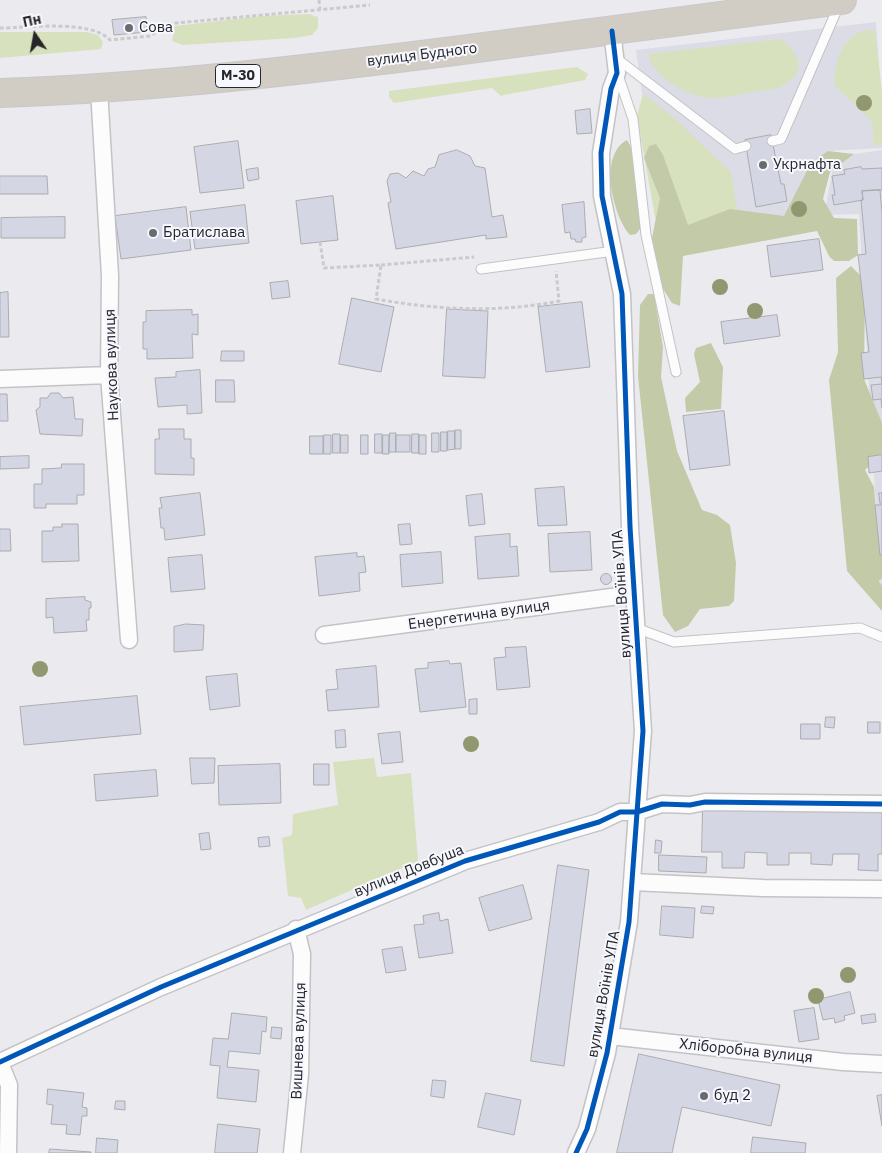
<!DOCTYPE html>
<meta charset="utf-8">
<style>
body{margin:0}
#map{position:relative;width:882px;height:1153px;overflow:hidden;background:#ebebef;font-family:"IBM Plex Sans",sans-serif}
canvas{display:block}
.north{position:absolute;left:10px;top:10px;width:50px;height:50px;-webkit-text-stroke:4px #f6f7ff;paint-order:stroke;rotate:348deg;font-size:14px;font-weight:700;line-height:20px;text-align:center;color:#252628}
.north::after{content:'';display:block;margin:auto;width:18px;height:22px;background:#252628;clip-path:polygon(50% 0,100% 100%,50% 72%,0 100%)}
</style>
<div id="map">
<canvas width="882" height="1153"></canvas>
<div class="north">Пн</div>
</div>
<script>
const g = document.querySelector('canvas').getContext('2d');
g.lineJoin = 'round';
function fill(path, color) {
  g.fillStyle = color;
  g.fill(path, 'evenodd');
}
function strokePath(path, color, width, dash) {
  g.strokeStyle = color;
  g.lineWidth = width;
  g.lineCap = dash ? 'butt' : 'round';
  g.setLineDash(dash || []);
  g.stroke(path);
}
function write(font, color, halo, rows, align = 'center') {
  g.font = font + ' "IBM Plex Sans",sans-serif';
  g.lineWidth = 4;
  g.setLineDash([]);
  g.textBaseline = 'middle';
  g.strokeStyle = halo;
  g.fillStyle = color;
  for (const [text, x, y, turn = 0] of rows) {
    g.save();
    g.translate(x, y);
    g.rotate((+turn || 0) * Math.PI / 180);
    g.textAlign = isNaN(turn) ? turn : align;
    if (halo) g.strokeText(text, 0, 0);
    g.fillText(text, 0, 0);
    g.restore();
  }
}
const built = new Path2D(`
 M876 22 882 109V148L828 151 810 225 662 240 636 50Z
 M882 150V612L859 214 824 215 835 157Z`);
const green = new Path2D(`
 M309 14 318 17V28L312 35 295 38 183 45 172 41 175 26 262 16Z
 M875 30 882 92V145H874L872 121 835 86C832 69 841 40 860 32 864 30 871 30 875 30Z
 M0 32H87L98 35 103 42 101 49 0 58Z
 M781 39C798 51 808 70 786 84 777 90 765 90 756 91 742 94 728 98 714 98 690 98 654 79 648 54Z
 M577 67 588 74 585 80 504 95 501 96 492 88 394 103 389 97V91Z
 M643 94 671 115 731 172 741 230 659 239 637 116Z
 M374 758 377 777 411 773 418 861 306 910 301 898 288 896 282 838 292 835 293 814 338 805 333 762Z`);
const forest = new Path2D(`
 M627 140 635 154 644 224 636 234 630 235C613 216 598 155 627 140Z
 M656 144 663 155 688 225 730 209 784 216 811 163 828 151 854 154 830 172 823 199 834 218 857 219 858 255 849 261H834L829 256 817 231 683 256 680 306 672 303 658 281 652 238 660 198 644 158 649 146Z
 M851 266 861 276 865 290 864 379 882 423V453L865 470 874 487 877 525 882 526V578L879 581 882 586V611L847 571 829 380 838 352 836 278Z
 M648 294H654L663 347 661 377 677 451 702 510 717 515 730 525 736 563 734 601 729 606 700 609 688 626 675 632 663 615 638 376 640 305Z
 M711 343 723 367 721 409 686 412 685 398 700 382 694 354 696 348Z`);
const building = new Path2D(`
 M146 17 147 32 114 35 112 20Z
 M590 109 592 133 577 134 575 111Z
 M771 135 781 184H784L787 201 756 207 745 140Z
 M238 141 244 188 200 193 194 147Z
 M457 150 470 156 475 166 485 168 492 217 503 215 507 237 486 239V235L396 249 388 203 391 202 387 181 390 174 398 173 406 178 413 171 424 176 428 169 435 167 439 155Z
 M861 167 862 169 882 168V190L862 191 863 200 834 205 832 195H835L832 176 845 174 844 170Z
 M258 168 259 179 248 181 246 170Z
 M0 176H47L48 194H0Z
 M880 190 882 213V408L881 399 873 400 871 385 882 384 881 377 864 379 861 353 869 352 858 255 866 254 861 200H863L862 191Z
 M333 196 338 240 301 244 296 201Z
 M584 202 586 237 582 238V242H576L575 239H571L570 232 565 233 562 205Z
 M245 205 249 243 195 249 190 212Z
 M186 207 191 250 121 259 115 216Z
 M65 217V238H1V218Z
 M819 239 823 270 771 277 767 246Z
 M288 281 290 297 272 299 270 283Z
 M8 292 9 337H0V293Z
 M352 298 394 307 381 372 339 364Z
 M582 302 590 367 546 372 538 307Z
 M447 309 488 311 485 378 443 376Z
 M192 310V315L198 314V335L192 334 193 358 147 359V349H143V322H146V311Z
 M777 315 780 336 724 344 721 322Z
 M222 351H244V361H221Z
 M200 370 202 413 187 414V405L158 407 155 378 176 377V372Z
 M216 380H234L235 402H216Z
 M51 393H59L63 398 73 397 75 419H83L82 436 40 434 36 410 40 407V398H47Z
 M0 394H7L8 421H0Z
 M724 411 730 465 690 470 683 416Z
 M159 429H184V439H191V458H194V475L155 474V439H159Z
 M455 430H461V449H455Z
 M448 431H455V449L448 450Z
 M441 432H447V451H441Z
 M390 433H396V452H389Z
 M432 433H439V452H432Z
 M333 434H340V453H333Z
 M375 434H382V453H375Z
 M412 434H419V453H412Z
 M324 435H331V454H324Z
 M341 435H348V453H341Z
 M361 435H368V454H361Z
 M383 435H389V454H383Z
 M396 435H410V452H396Z
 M419 435H426V454H419Z
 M310 436H323V454H310Z
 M882 455V471L869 473 868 457Z
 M29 456V468L0 469V457Z
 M62 464H84V495H77V504H46V508H34V484H42V469L61 468Z
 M564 487 567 525 538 526 535 489Z
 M200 493 205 535 165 540 164 528H161L159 508H162L160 498Z
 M879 493H882V555H880L875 505H880Z
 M482 494 485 524 469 526 466 496Z
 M62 524H78L79 561 42 562V531H53V527H62Z
 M410 524 412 544 400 545 398 525Z
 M0 529H10L11 551H0Z
 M590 532 592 570 550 572 548 534Z
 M510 534V547L517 546 519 576 478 579 475 537Z
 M441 552 443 583 402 587 400 555Z
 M357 553V557L364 556 366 572 359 573 360 591 319 596 315 557Z
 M202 555 205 589 171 592 168 558Z
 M600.5 579a5.5 5.5 0 1 1 11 0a5.5 5.5 0 1 1-11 0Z
 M85 597V600L91 602V608H89V620H86L87 631 54 633 53 617 46 618V599Z
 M186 624 204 625 203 650 174 652V627Z
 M526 647 530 687 497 690 494 658 506 657 505 648Z
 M449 661 450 664 461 663 466 707 420 712 415 669 428 668V663Z
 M376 666 379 707 328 711 326 690 338 689 336 670Z
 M237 674 240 706 210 710 206 677Z
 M137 696 141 734 24 745 20 707Z
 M477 699V714H469V700Z
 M826 717H835L834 728 825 727Z
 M868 722H880V733H868Z
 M801 724H820V739H801Z
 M345 730 346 747 336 748 335 731Z
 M400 732 403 762 382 764 378 734Z
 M190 758H215L214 783 192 784Z
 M280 764 281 803 219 805 218 766Z
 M314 764H329V785H314Z
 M156 770 158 796 96 801 94 775Z
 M703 808 882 811V854H878V871L858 870 859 854H833L832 865 811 864V853H789V865H767V853L745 852 744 868H722V852H702Z
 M209 833 211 849 201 850 199 834Z
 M269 837 270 846 259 847 258 838Z
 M656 840 662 841 661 853H655Z
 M659 855 707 857 706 873 659 871Z
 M558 865 589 870 564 1066 531 1061Z
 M523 885 532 919 489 931 479 898Z
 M662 906 695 908 693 938 660 935Z
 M702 906 714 907 713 914 701 913Z
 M439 913 440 921 448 919 453 953 419 958 414 925 424 924 423 916Z
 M402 947 406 970 386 973 382 950Z
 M850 992 855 1013 844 1016 845 1020 835 1023 834 1018 823 1020 818 1000Z
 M814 1008 819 1039 799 1042 794 1011Z
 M232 1013 267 1017 266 1032 262 1031 260 1054 229 1051 227 1067 259 1070 256 1102 217 1098 220 1066 210 1065 213 1038 228 1039Z
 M875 1014 876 1022 862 1024 861 1016Z
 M272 1027 282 1028 281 1039 271 1038Z
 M639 1054 780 1085 771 1126 682 1107 672 1153H617Z
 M433 1080 446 1081 444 1098 431 1096Z
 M48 1089 84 1093 82 1107 87 1108V1116H82L80 1135 66 1134 67 1125 51 1124 53 1105 47 1104Z
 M486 1093 521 1100 514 1135 478 1127Z
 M882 1095V1126L877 1096Z
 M116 1101H125V1110L115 1109Z
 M218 1124 260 1129 257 1153H215Z
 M753 1137 806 1143 805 1153H751Z
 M97 1138 118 1140 117 1153H96Z
 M50 1149 91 1152V1153H49Z`);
const path = new Path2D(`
 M319 0 320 9
 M0 28C28 28 90 19 110 40L151 36 166 24 370 5
 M320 242 324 268 381 265 376 299C436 310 500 313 559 301L556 271
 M381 265 474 257`);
const lane = new Path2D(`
 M616 58 735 149 746 146
 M618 75 633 119 646 235 676 372
 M772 141 781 139 839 5
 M481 269 614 251
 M636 628 674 642 860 628 882 637`);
const street = new Path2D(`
 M99 89 110 276 109 375 129 640
 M0 379 109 375
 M324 635 634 594
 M632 882 763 888 882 889
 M610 1036 843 1062 882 1064
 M0 1062 161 987 465 861 599 822 620 812H637L662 804 690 805 705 802 882 804
 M0 1063 9 1085 8 1153
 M292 1153 300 1074 302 954 296 929
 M576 1153 587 1129 607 1053 629 922 643 731 630 527 622 294 602 196 601 153 611 89 617 73 612 31`);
const highway = new Path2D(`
 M0 93C152 88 303 70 454 51 583 34 713 17 842 0`);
const cycleway = new Path2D(`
 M0 1062 161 987 465 861 599 822 620 812H637L662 804 690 805 705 802 882 804
 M576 1153 587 1129 607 1053 629 922 643 731 630 527 622 294 602 196 601 153 611 89 617 73 612 31`);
const trees = [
 [864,103],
 [799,209],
 [720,287],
 [755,311],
 [40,669],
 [471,744],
 [848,975],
 [816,996]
];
const markers = [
 [129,28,5,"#6a6b6e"],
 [763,165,5,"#6a6b6e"],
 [153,233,5,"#6a6b6e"],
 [704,1096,5,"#6a6b6e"]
];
const shields = [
 [238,76,45]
];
const shieldNames = [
 ["М-30",238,76]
];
const poiNames = [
 ["Сова",139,28],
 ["Укрнафта",773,165],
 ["Братислава",163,233],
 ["буд 2",714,1096]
];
const streetNames = [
 ["вулиця Будного",422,55,-7],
 ["Наукова вулиця",112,365,-92],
 ["вулиця Воїнів УПА",622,594,-94],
 ["Енергетична вулиця",479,615,-8],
 ["вулиця Довбуша",409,871,-22],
 ["вулиця Воїнів УПА",604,994,-80],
 ["Вишнева вулиця",299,1041,-88],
 ["Хліборобна вулиця",746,1051,6]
];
fill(built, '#dbdce6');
fill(green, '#d8e1be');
fill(forest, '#c2caa8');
fill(building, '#d4d6e3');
strokePath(building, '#abacaf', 1);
strokePath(lane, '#c3c3c6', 11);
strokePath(street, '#c3c3c6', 19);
strokePath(highway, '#c8c8ca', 30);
strokePath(path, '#cbcbcc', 3, [4, 2.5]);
strokePath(lane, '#fcfcfd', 9);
strokePath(street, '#fcfcfd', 16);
strokePath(highway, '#d2cdc4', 28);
strokePath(cycleway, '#0057b8', 5);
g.fillStyle = '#91976e';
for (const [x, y] of trees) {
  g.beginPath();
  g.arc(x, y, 8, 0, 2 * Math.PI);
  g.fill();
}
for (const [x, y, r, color] of markers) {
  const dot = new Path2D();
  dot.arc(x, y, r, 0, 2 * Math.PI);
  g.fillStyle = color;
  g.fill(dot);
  strokePath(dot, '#f6f7ff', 2);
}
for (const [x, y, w] of shields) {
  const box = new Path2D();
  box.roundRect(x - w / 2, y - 11.5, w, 23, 4);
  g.fillStyle = '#f6f7ff';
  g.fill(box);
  strokePath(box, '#252628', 1);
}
write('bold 14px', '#252628', null, shieldNames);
write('15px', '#252628', '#f6f7ff', poiNames, 'left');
write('15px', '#252628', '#f6f7ff', streetNames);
</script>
